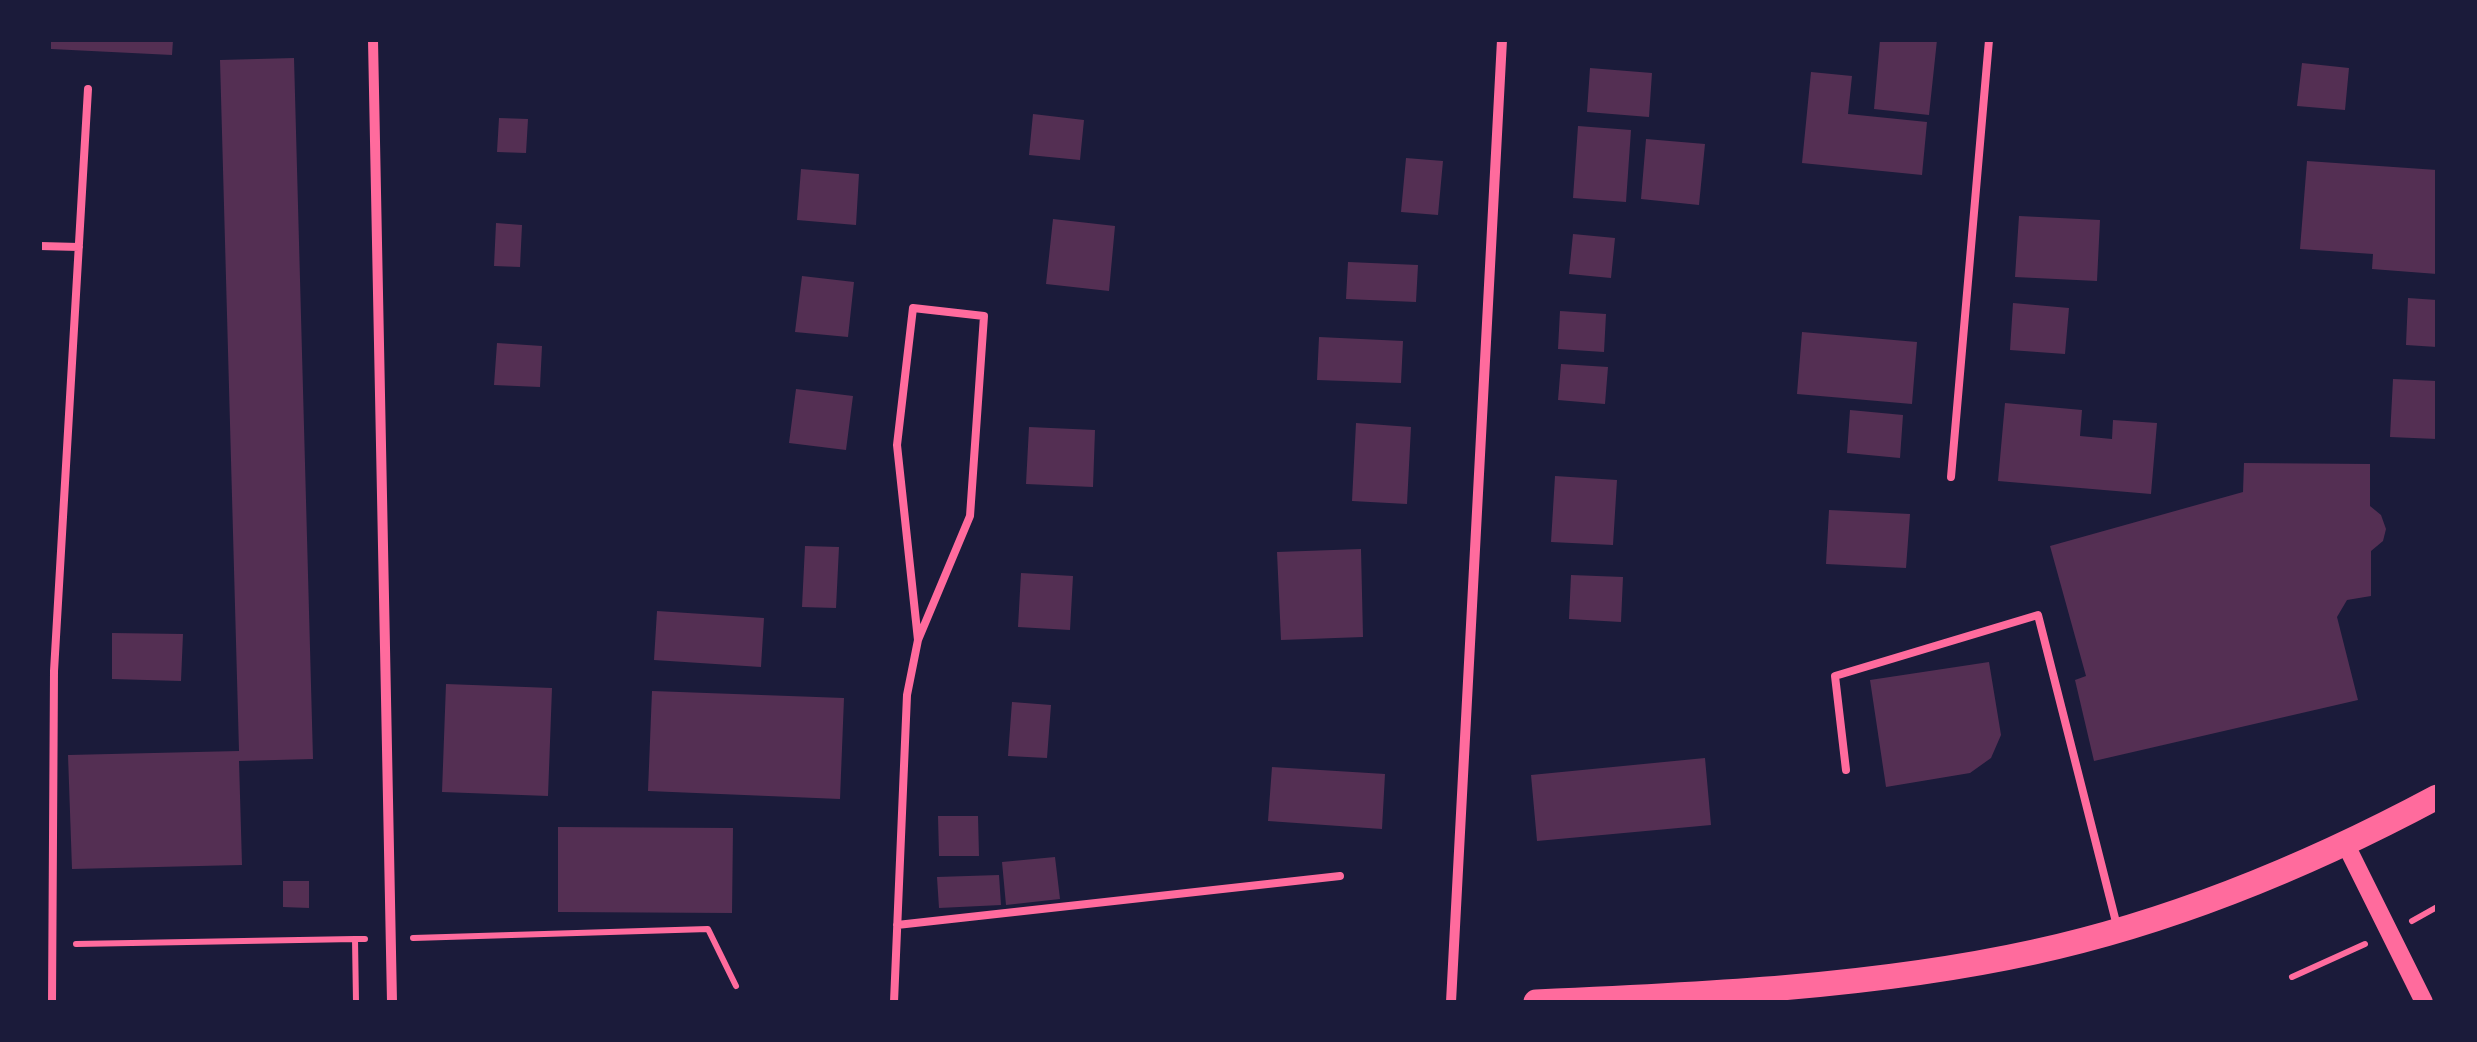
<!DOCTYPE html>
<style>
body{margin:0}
#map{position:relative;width:2477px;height:1042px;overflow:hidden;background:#1b1b3a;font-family:Inter,sans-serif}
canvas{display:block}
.frame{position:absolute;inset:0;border:42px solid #1b1b3a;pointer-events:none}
</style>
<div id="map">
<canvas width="2477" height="1042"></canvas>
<div class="frame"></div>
</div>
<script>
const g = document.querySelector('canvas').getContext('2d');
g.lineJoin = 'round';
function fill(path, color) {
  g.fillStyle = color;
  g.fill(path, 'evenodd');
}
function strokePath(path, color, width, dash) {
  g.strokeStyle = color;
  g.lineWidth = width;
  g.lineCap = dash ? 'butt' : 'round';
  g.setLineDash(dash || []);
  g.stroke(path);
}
const building = new Path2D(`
 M51 40H173L172 55 51 49Z
 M1880 40H1937L1929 115 1874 109Z
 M294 58 313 759 239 761 242 865 72 869 68 755 239 751 220 60Z
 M2302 63 2349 68 2345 110 2297 106Z
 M1590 68 1652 73 1649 117 1587 112Z
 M1811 72 1852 76 1848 114 1927 122 1922 175 1802 163Z
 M1033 114 1084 120 1080 160 1029 155Z
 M499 118 528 119 526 153 497 152Z
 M1578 126 1631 130 1626 202 1573 198Z
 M1646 139 1705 144 1699 205 1641 199Z
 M1406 158 1443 161 1438 215 1401 212Z
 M2307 161 2437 170V274L2372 269 2373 254 2300 249Z
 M801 169 859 174 856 225 797 220Z
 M2019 216 2100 220 2097 281 2015 277Z
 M1053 219 1115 226 1109 291 1046 284Z
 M496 223 522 225 520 267 494 266Z
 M1573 234 1615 238 1611 278 1569 274Z
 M1348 262 1418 265 1416 302 1346 299Z
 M802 276 854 282 848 337 795 332Z
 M2408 298 2437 300V347L2406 345Z
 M2013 303 2069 308 2065 354 2010 350Z
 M1560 311 1606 314 1604 352 1558 349Z
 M1802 332 1917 342 1912 404 1797 394Z
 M1319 337 1403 341 1401 383 1317 380Z
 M497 343 542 346 540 387 494 385Z
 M1561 364 1608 367 1605 404 1558 400Z
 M2393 379 2437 381V439L2390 437Z
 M796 389 853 396 846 450 789 443Z
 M2005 403 2082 410 2080 436 2112 439 2113 420 2157 423 2151 494 1998 481Z
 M1850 410 1903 415 1900 458 1847 453Z
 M1356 423 1411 427 1407 504 1352 501Z
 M1029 427 1095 430 1093 487 1026 484Z
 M2244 463 2370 464V506L2381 515 2386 529 2383 541 2371 551V596L2347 600 2337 617 2358 700 2094 761 2075 680 2086 676 2050 546 2243 492Z
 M1555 476 1617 480 1613 545 1551 542Z
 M1829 510 1910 514 1906 568 1826 564Z
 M805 546 839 547 836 608 802 607Z
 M1361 549 1363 637 1281 640 1277 552Z
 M1021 573 1073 576 1070 630 1018 627Z
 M1571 575 1623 577 1621 622 1569 619Z
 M657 611 764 618 761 667 654 660Z
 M112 633 183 634 181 681 112 679Z
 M1989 662 2001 735 1991 758 1970 773 1886 787 1870 680Z
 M446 684 552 688 548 796 442 792Z
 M652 691 844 698 840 799 648 791Z
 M1012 702 1051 705 1047 758 1008 756Z
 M1705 758 1711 825 1537 841 1531 775Z
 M1272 767 1385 774 1382 829 1268 821Z
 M938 816H978L979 856H939Z
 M558 827 733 828 732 913 558 912Z
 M1055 857 1060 899 1006 905 1002 862Z
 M999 875 1001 905 939 908 937 877Z
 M283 881H309V908L283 907Z`);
const path = new Path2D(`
 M2412 921 2437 907
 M413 938 708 929 736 986
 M76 944 355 939
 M2292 977 2365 944
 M356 1002 355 939H365`);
const service = new Path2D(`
 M40 246 79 247
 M1951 477 1989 40
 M1846 770 1835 676 2038 615 2117 926
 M897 925 1340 876
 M52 1002 54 671 88 89
 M894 1002 907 695 918 640 970 516 984 316 913 308 897 445 918 640`);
const minor = new Path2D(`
 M373 40 392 1002
 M1451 1002 1502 40`);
const tertiary = new Path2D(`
 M2346 845 2424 1002`);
const primary = new Path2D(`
 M1536 1002C1699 995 1875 987 2034 952 2176 921 2310 865 2437 797`);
fill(building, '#542f53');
strokePath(path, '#ff6b9d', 6);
strokePath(service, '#ff6b9d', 8);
strokePath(minor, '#ff6b9d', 10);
strokePath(tertiary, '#ff6b9d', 18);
strokePath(primary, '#ff6b9d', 25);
</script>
